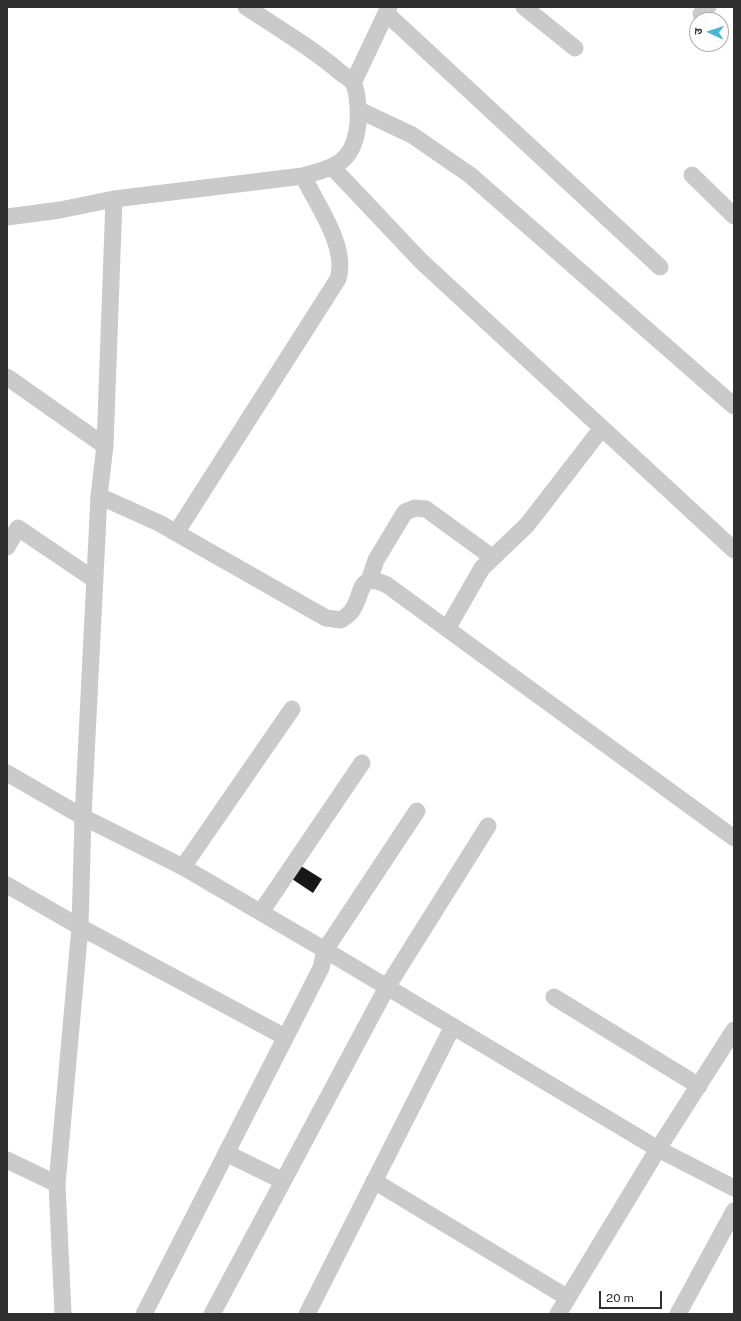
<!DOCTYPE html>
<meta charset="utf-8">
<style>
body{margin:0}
#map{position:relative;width:741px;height:1321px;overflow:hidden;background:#fff;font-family:"Public Sans","Noto Sans Devanagari",sans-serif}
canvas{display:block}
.frame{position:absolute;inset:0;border:8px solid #303030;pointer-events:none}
.north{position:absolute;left:689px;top:12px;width:40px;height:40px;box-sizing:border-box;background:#fff;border:1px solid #acacac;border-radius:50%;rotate:273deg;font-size:11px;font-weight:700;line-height:16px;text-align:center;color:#303030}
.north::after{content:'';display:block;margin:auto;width:14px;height:18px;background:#47b7d2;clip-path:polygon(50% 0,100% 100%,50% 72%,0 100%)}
.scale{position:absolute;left:599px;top:1291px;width:63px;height:18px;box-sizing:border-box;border:2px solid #303030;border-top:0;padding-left:5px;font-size:12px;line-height:14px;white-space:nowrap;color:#303030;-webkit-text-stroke:3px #fff;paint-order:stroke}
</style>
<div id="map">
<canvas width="741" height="1321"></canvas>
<div class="frame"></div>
<div class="north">उ</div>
<div class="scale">20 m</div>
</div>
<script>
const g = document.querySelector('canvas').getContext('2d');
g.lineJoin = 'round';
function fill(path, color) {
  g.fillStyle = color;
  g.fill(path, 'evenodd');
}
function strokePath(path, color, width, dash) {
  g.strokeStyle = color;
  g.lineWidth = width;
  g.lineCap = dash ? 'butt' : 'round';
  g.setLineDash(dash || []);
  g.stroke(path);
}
const building = new Path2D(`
 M301 866 322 879 313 893 292 879Z`);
const street = new Path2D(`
 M524 7 575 48
 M387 14 660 267
 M701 14 708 7
 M353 83 389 7
 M359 110 412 135 470 175 734 406
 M333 168 421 261 734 550
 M692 175 734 216
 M7 217 60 210 114 199 303 176C331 168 351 165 357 131 359 121 359 93 353 83 351 79 345 76 341 73 312 48 278 28 246 7
 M7 377 105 446
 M99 496 159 523 326 618 341 620C344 618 348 615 351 612 364 596 356 570 387 585L734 838
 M176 533 338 279C348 247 317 205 303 176
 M7 547 18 528 95 580
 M369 581 376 560 405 512 415 508 426 509 492 557
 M447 629 482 568 527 525 602 428
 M7 773 83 817 183 867 325 950 658 1149 734 1188
 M183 867 292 709
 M7 885 80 927 285 1037
 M261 912 362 763
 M554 997 699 1086
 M226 1153 283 1181
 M7 1160 57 1184
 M374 1181 568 1298
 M63 1314 57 1184 80 927 83 817 99 496 105 446 114 199
 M144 1314 321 968 325 950 417 811
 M212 1314 387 987 488 826
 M307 1314 453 1026
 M558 1314 658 1149 734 1030
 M678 1314 734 1211`);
fill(building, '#171717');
strokePath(street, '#cacaca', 17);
</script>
